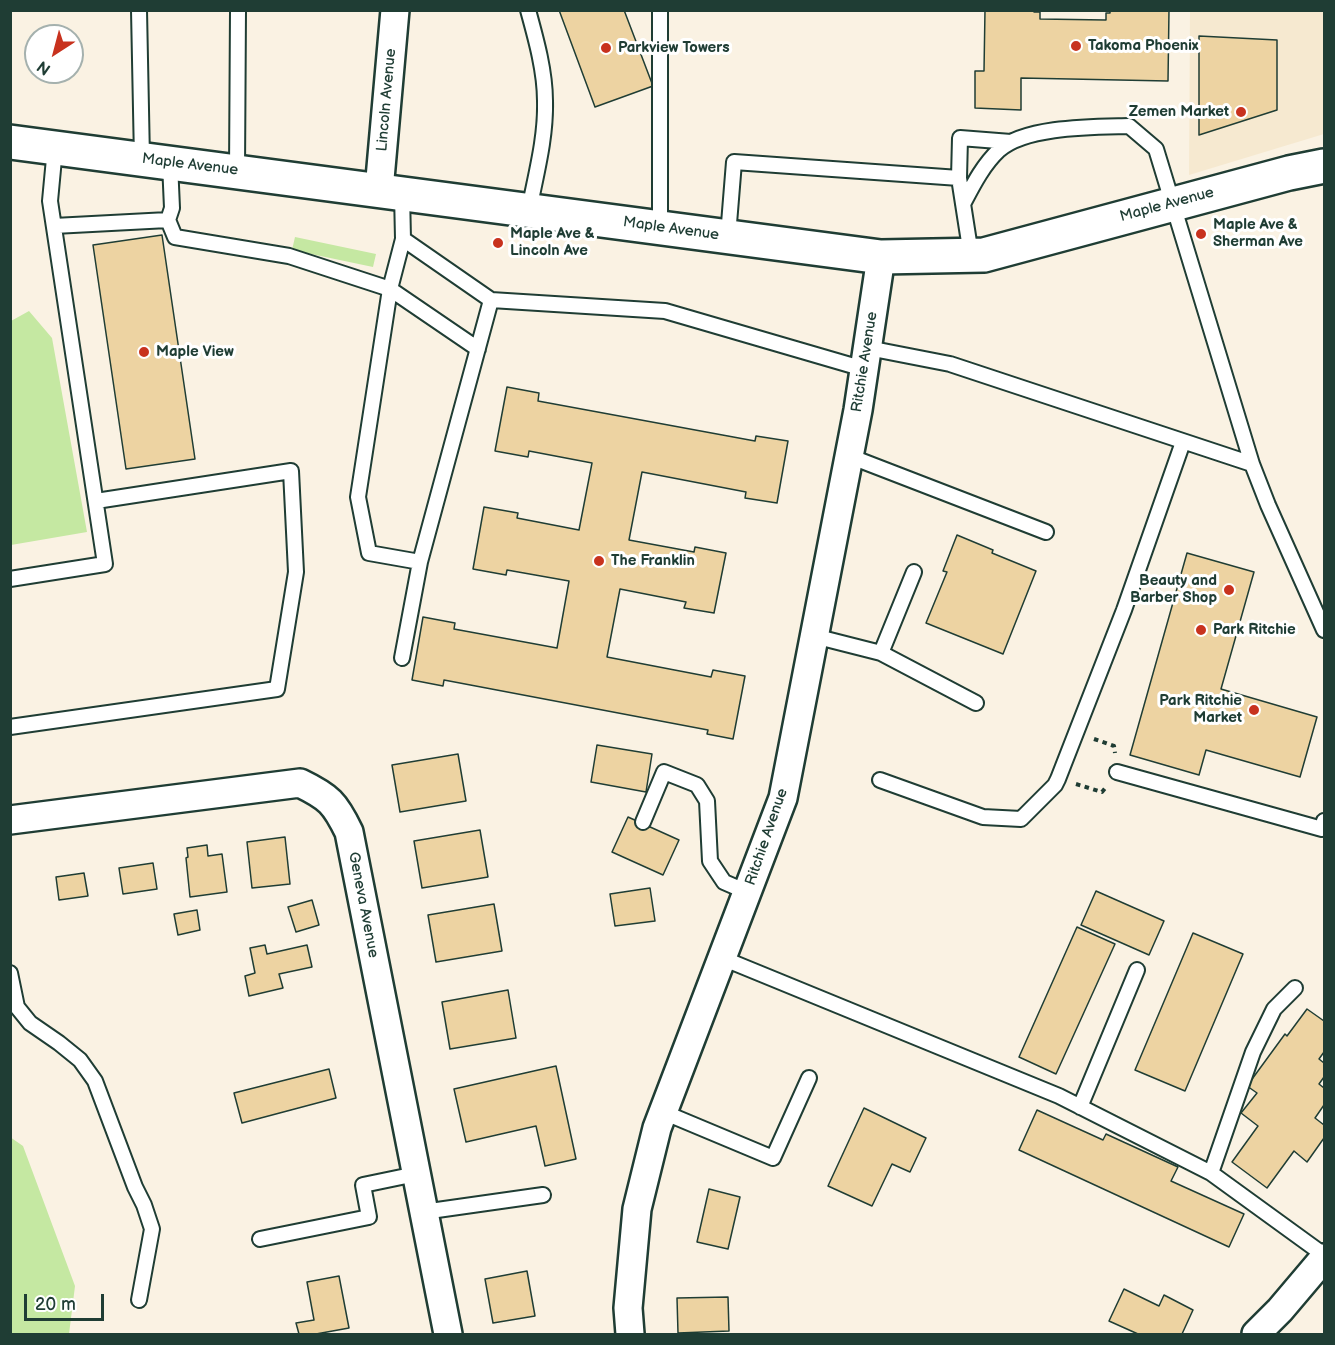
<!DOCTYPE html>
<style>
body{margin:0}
#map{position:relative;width:1335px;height:1345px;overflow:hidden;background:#faf2e3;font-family:"Balsamiq Sans",sans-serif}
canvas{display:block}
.frame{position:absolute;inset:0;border:12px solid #1f3d34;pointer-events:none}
.north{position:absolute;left:24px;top:24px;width:60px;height:60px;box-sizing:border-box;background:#fff;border:2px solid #a5b1ae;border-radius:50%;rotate:216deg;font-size:16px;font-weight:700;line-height:24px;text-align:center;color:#1f3d34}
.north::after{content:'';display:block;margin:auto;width:21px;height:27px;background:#c8321e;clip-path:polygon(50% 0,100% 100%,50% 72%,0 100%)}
.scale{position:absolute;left:24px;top:1294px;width:80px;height:27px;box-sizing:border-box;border:3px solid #1f3d34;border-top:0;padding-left:8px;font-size:18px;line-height:21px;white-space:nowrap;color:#1f3d34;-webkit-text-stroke:4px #fff;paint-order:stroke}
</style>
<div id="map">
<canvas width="1335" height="1345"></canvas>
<div class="frame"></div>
<div class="north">N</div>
<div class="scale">20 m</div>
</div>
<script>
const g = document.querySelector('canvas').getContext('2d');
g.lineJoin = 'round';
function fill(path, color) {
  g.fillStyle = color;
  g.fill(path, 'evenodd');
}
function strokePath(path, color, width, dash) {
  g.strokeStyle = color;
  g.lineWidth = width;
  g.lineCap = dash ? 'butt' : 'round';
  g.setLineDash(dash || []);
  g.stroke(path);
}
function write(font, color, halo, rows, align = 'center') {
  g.font = font + ' "Balsamiq Sans",sans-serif';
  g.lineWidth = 6;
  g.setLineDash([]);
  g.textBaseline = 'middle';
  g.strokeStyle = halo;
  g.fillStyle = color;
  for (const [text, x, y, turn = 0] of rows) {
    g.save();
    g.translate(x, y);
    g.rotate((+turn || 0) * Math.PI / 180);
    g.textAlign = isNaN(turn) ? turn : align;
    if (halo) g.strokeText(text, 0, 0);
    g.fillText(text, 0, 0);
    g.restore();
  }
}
const built = new Path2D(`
 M1190 11H1324V134L1189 175Z`);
const green = new Path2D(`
 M295 237 376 254 373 267 292 250Z
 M29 311 52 338 87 532 11 545V321Z
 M10 1137 23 1146 75 1286 69 1334H11Z`);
const building = new Path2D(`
 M559 10H624L653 86 595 107Z
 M985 10H1034V12H1040V19L1106 20V13H1110V10H1169L1168 81 1021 78V110L975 108V71H984Z
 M1199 36 1277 40V110L1199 135Z
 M162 235 195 459 126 469 93 245Z
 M507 387 539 393 538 401 755 441 756 436 788 441 777 503 745 498 746 492 642 472 629 540 694 552 695 547 726 553 714 613 684 608 686 602 620 589 607 657 711 677 713 670 745 676 733 739 707 734 708 730 444 680 443 686 412 680 423 617 455 623 454 629 557 648 569 581 507 570 506 575 473 569 484 507 518 513 517 518 579 530 592 463 529 451 528 457 495 451Z
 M957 535 993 550 992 553 1036 571 1003 654 926 623 947 572 943 571Z
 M1187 553 1254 572 1221 689 1317 717 1300 777 1206 750 1199 775 1130 755Z
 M597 745 652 754 646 792 591 782Z
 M458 754 466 801 400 812 392 765Z
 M628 817 679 840 663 875 612 852Z
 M480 830 488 877 422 888 414 841Z
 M285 837 290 884 252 888 247 842Z
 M207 845 208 856 222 854 227 892 190 897 186 858 188 857 187 848Z
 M153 863 157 889 123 894 119 868Z
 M84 873 88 896 59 900 56 877Z
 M650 888 655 921 615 926 610 894Z
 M1096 891 1164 921 1149 955 1081 925Z
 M312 900 319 925 296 932 288 907Z
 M494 904 502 951 436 962 428 915Z
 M197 910 200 930 178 935 174 914Z
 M1077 927 1115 944 1056 1074 1019 1057Z
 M1193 933 1243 954 1185 1091 1135 1070Z
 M265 945 267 954 307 945 312 967 279 974 283 988 249 996 245 976 255 973 250 948Z
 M508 990 516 1038 450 1049 442 1002Z
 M1307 1009 1324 1021V1052L1319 1059 1324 1063V1077L1319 1084 1324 1088V1105L1315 1118 1324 1125V1138L1307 1162 1294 1151 1267 1188 1232 1162 1258 1126 1241 1113 1257 1093 1247 1086 1285 1034 1287 1036Z
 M556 1066 576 1159 545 1166 536 1126 466 1142 454 1089Z
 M329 1069 336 1098 242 1123 234 1093Z
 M864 1108 926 1138 910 1172 892 1164 872 1206 828 1186Z
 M1037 1110 1103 1140 1106 1134 1178 1167 1171 1181 1244 1214 1229 1247 1019 1150Z
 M709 1189 740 1197 728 1249 697 1242Z
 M527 1271 535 1316 493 1323 485 1279Z
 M339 1276 349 1328 316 1334H299L296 1323 314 1320 307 1282Z
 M1124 1289 1159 1306 1164 1295 1193 1310 1182 1334H1138L1109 1321Z
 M728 1297 729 1331 678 1333 677 1298Z`);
const path = new Path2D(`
 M1094 739 1114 746 1115 753
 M1076 784 1102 792 1106 787`);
const service = new Path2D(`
 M139 10 142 159
 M528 10C536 39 545 71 545 101 546 138 536 174 529 210
 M660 10V228
 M170 163 172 208 168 220 175 237 289 256 390 289 478 349
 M237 171 238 10
 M402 193 403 239 390 289 358 497 369 553 420 562 491 300
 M963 204C973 185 983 165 999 150 1026 126 1094 127 1129 126L1156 149 1252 464 1268 505 1324 630
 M54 226 168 220
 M728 236 734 162 959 178
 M403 239 491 300 665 311 864 369
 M971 255 959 178 960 138 1011 142
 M868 348 950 364 1252 464
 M849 456 1046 532
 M10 579 105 564 50 201 55 148
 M814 636 881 653 976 703
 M881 653 914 572
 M402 658 420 562
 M10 727 277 689 296 572 291 471 96 501
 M1117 772 1322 829 1324 821
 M880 780 983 817 1021 819 1055 785 1058 779 1124 610 1183 442
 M643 822 664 772 697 785 707 801 710 861 724 882 747 892
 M722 958 1059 1096 1211 1173
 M10 973 17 1007 30 1023 59 1043 80 1060 95 1081 135 1187 144 1205 152 1229 139 1300
 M1295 988 1274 1009 1253 1052 1211 1173 1324 1255
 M1080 1107 1137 970
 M663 1112 773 1158 809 1078
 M423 1212 543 1195
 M260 1239 369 1217 363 1185 416 1174`);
const minor = new Path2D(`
 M379 190 395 10
 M10 820 300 783C329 797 335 803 349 832L448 1334
 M630 1334 628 1308 637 1209 657 1128 783 798 858 410 881 257
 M1256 1334 1280 1310 1324 1258`);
const tertiary = new Path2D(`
 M10 142 881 257 984 255 1289 173 1324 166`);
const markers = [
 [1076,46,6,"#c8321e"],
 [606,48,6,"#c8321e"],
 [1241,112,6,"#c8321e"],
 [1201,234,6,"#c8321e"],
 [498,243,6,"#c8321e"],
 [144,352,6,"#c8321e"],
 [599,561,6,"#c8321e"],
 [1229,590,6,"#c8321e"],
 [1201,630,6,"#c8321e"],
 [1254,710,6,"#c8321e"]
];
const poiNames = [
 ["Takoma Phoenix",1088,46],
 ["Parkview Towers",618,48],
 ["Zemen Market",1229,112,"right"],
 ["Maple Ave &",1213,225],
 ["Sherman Ave",1213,242],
 ["Maple Ave &",510,234],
 ["Lincoln Ave",510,251],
 ["Maple View",156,352],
 ["The Franklin",611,561],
 ["Beauty and",1217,581,"right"],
 ["Barber Shop",1217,598,"right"],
 ["Park Ritchie",1213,630],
 ["Park Ritchie",1242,701,"right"],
 ["Market",1242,718,"right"]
];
const streetNames = [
 ["Lincoln Avenue",387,100,-85],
 ["Maple Avenue",190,165,7],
 ["Maple Avenue",1167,205,-15],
 ["Maple Avenue",671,229,8],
 ["Ritchie Avenue",865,362,-81],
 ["Ritchie Avenue",767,837,-71],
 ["Geneva Avenue",363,905,79]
];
fill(built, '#f6e9d0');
fill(green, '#c5e8a2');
fill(building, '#edd3a2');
strokePath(building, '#1f3d34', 1.5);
strokePath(service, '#1f3d34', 18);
strokePath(minor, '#1f3d34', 32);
strokePath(tertiary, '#1f3d34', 38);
strokePath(path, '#1f3d34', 4, [4.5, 4.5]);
strokePath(service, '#fff', 14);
strokePath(minor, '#fff', 27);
strokePath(tertiary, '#fff', 33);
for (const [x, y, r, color] of markers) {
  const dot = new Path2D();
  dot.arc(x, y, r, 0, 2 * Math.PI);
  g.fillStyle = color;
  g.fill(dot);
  strokePath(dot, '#fff', 2);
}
write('bold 15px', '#1f3d34', '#fff', poiNames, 'left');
write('15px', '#1f3d34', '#fff', streetNames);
</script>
